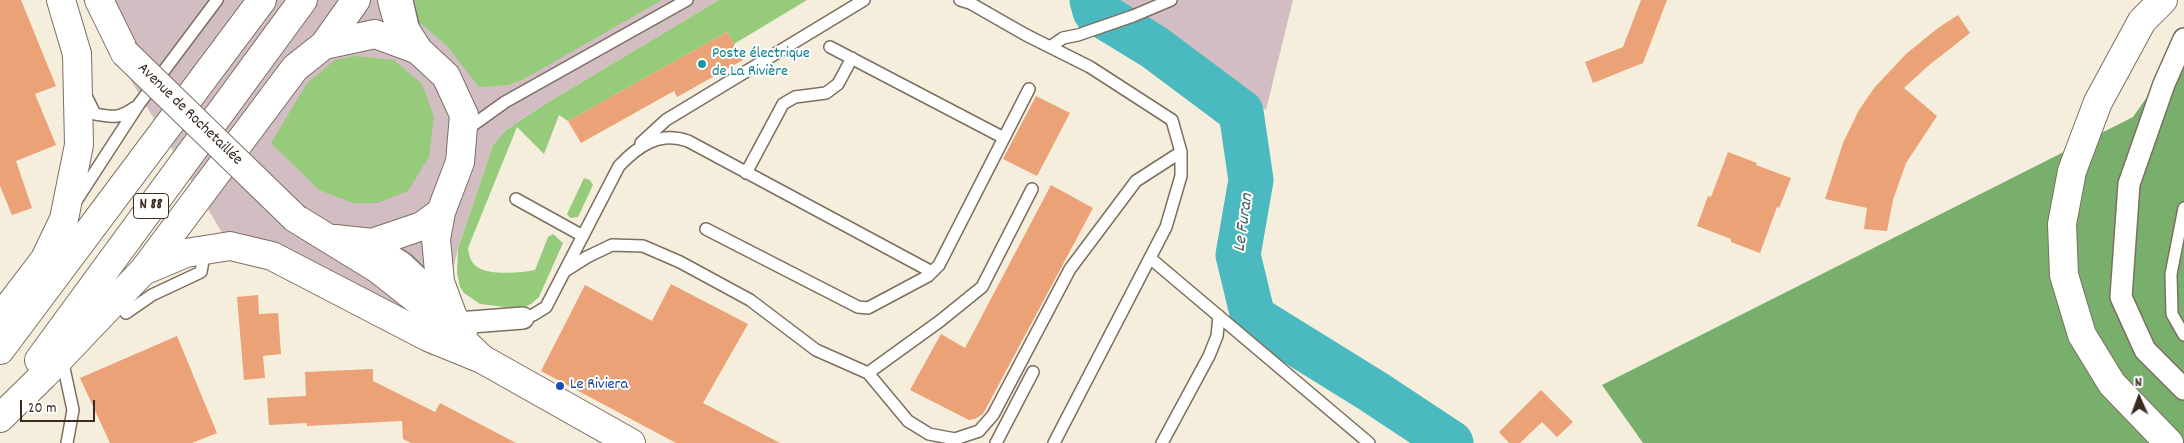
<!DOCTYPE html>
<meta charset="utf-8">
<style>
body{margin:0}
#map{position:relative;width:2184px;height:443px;overflow:hidden;background:#f5eedc;font-family:Dekko,sans-serif}
canvas{display:block}
.north{position:absolute;left:2114px;top:373px;width:50px;height:50px;-webkit-text-stroke:4px #fff;paint-order:stroke;rotate:358deg;font-size:14px;font-weight:700;line-height:20px;text-align:center;color:#3b2a1e}
.north::after{content:'';display:block;margin:auto;width:18px;height:22px;background:#3b2a1e;clip-path:polygon(50% 0,100% 100%,50% 72%,0 100%)}
.scale{position:absolute;left:20px;top:400px;width:75px;height:22px;box-sizing:border-box;border:2px solid #3b2a1e;border-top:0;padding-left:6px;font-size:15px;line-height:18px;white-space:nowrap;color:#3b2a1e;-webkit-text-stroke:4px #fff;paint-order:stroke}
</style>
<div id="map">
<canvas width="2184" height="443"></canvas>
<div class="north">N</div>
<div class="scale">20 m</div>
</div>
<script>
const g = document.querySelector('canvas').getContext('2d');
g.lineJoin = 'round';
function fill(path, color) {
  g.fillStyle = color;
  g.fill(path, 'evenodd');
}
function strokePath(path, color, width, dash) {
  g.strokeStyle = color;
  g.lineWidth = width;
  g.lineCap = dash ? 'butt' : 'round';
  g.setLineDash(dash || []);
  g.stroke(path);
}
function write(font, color, halo, rows, align = 'center') {
  g.font = font + ' Dekko,sans-serif';
  g.lineWidth = 4;
  g.setLineDash([]);
  g.textBaseline = 'middle';
  g.strokeStyle = halo;
  g.fillStyle = color;
  for (const [text, x, y, turn = 0] of rows) {
    g.save();
    g.translate(x, y);
    g.rotate((+turn || 0) * Math.PI / 180);
    g.textAlign = isNaN(turn) ? turn : align;
    if (halo) g.strokeText(text, 0, 0);
    g.fillText(text, 0, 0);
    g.restore();
  }
}
const industrial = new Path2D(`
 M83 0H719L547 103 506 130 493 145 458 249 432 356 230 246Z
 M1101 0H1293L1266 110Z`);
const green = new Path2D(`
 M415 0H662L524 79 509 85 479 87 447 46 419 22Z
 M719 0H807L734 44 727 32 568 121 559 115 544 154 517 127 468 248C469 256 471 264 479 268 490 275 522 273 535 270L548 237 553 234 563 243 539 297 531 304 522 308H512L480 304 464 293 460 287 457 273 458 249 493 145 506 130 547 103Z
 M355 56 394 60 422 84 434 117 429 157 408 191 378 203H353L319 190 271 143 307 83 335 60Z
 M584 178 590 180 593 185 578 217 570 218 567 214Z`);
const forest = new Path2D(`
 M2184 44V443H1643L1602 385 2133 117Z`);
const river = new Path2D(`
 M1092 0 1095 11 1154 47 1241 112 1251 180 1238 255 1253 317 1374 392 1451 443`);
const building = new Path2D(`
 M0 0H21L56 86 35 94 56 145 16 161 32 208 12 215 0 186Z
 M1641 0H1667L1643 63 1593 83 1585 62 1623 47Z
 M1958 15 1970 33 1928 66 1904 88 1937 116 1906 163 1893 200 1887 231 1864 229 1867 208 1825 199 1843 143 1859 110 1875 87 1906 54 1938 28Z
 M727 32 743 60 677 97 674 91 581 143 568 121Z
 M1036 96 1070 113 1037 176 1003 159Z
 M1728 152 1757 163 1756 165 1791 178 1779 208 1777 207 1760 253 1731 242V239L1697 226 1708 196 1711 197Z
 M1051 185 1093 208 983 414 975 419 969 420 910 390 941 334 965 348Z
 M671 284 748 324 703 403 780 443H676L541 371 585 285 652 321Z
 M258 295 259 314 278 313 281 354 263 356 265 378 244 380 237 297Z
 M177 336 217 433 192 443H110L80 378Z
 M373 369V381L435 412 440 403 516 443H411L403 439 402 421 307 426V423L269 425 267 398 306 396 305 372Z
 M1541 390 1573 422 1557 437 1542 422 1520 443H1509L1499 432Z`);
const service = new Path2D(`
 M407 0 413 26
 M960 0 970 3 1026 35 1090 67 1172 120 1181 152V176L1166 227 1054 443
 M830 47 1004 138
 M1050 47 1063 38 1078 35 1133 16 1171 0
 M85 94 95 114C113 117 119 119 134 108
 M466 130 505 102 687 0
 M641 143 666 120 864 0
 M746 173 783 104 795 97 826 93 838 84 852 58
 M516 199 583 236
 M76 201 139 104 217 0
 M2184 208 2171 274 2172 314 2184 335
 M706 229 858 307 868 308 928 276 939 265 1029 89
 M1150 258 1369 443
 M565 271 587 257 612 245 643 246 680 262 750 300 816 350 868 373 908 421 929 434 955 439 979 431 993 415 1070 269 1136 181 1181 152
 M126 313 152 295 201 272 205 250
 M523 318 533 315 546 307 619 166C638 146 659 131 688 141L932 272
 M62 359 73 410 67 443
 M868 373 940 321 982 287 1032 189
 M996 443 1033 372
 M1162 443 1209 356 1217 336 1219 316`);
const minor = new Path2D(`
 M2184 39 2164 84 2129 184 2121 297 2145 350 2184 389
 M372 243 403 263 448 306
 M458 323 523 318`);
const tertiary = new Path2D(`
 M61 0 77 54
 M99 0 125 53
 M418 50 446 76 464 115 460 162 441 212 436 239 440 282 453 317 463 331
 M295 218 378 269 435 314 482 359 631 443
 M335 239 372 243 422 226 441 212`);
const secondary = new Path2D(`
 M2163 0 2142 21 2098 102 2072 171 2062 224 2064 275 2082 335 2112 384 2169 443`);
const trunk = new Path2D(`
 M392 0 396 15 418 50
 M324 45 356 0
 M144 270 295 68 324 45 375 34 418 50
 M0 318 45 259 64 219 79 145 77 54
 M0 350 262 0
 M39 360 303 0
 M0 418 44 375 143 271 186 253 230 246 272 256 428 337 482 359`);
const tertiaryBridge = new Path2D(`
 M125 53 295 218`);
const markers = [
 [702,64,5,"#0f9aa8"],
 [560,386,5,"#1a4fb4"]
];
const shields = [
 [151,206,35]
];
const shieldNames = [
 ["N 88",151,206]
];
const cultureNames = [
 ["Poste électrique",712,55],
 ["de La Rivière",712,73]
];
const streetNames = [
 ["Avenue de Rochetaillée",189,115,44]
];
const transitNames = [
 ["Le Riviera",570,386]
];
const waterNames = [
 ["Le Furan",1245,223,-82]
];
fill(industrial, '#d2bec2');
fill(green, '#97cb7c');
fill(forest, '#79af6c');
strokePath(river, '#4ab9c0', 45);
fill(building, '#eba276');
strokePath(service, '#7c6f60', 14);
strokePath(minor, '#7c6f60', 24);
strokePath(tertiary, '#7c6f60', 30);
strokePath(secondary, '#7c6f60', 30);
strokePath(trunk, '#7c6f60', 30);
strokePath(service, '#fff', 11);
strokePath(minor, '#fff', 21);
strokePath(tertiary, '#fff', 28);
strokePath(secondary, '#fff', 28);
strokePath(trunk, '#fff', 28);
strokePath(tertiaryBridge, '#7c6f60', 30, []);
strokePath(tertiaryBridge, '#fff', 28);
for (const [x, y, r, color] of markers) {
  const dot = new Path2D();
  dot.arc(x, y, r, 0, 2 * Math.PI);
  g.fillStyle = color;
  g.fill(dot);
  strokePath(dot, '#fff', 2);
}
for (const [x, y, w] of shields) {
  const box = new Path2D();
  box.roundRect(x - w / 2, y - 12.5, w, 25, 4);
  g.fillStyle = '#fff';
  g.fill(box);
  strokePath(box, '#3b2a1e', 1);
}
write('bold 15px', '#3b2a1e', null, shieldNames);
write('16px', '#0d838f', '#fff', cultureNames, 'left');
write('16px', '#3b2a1e', '#fff', streetNames);
write('16px', '#164399', '#fff', transitNames, 'left');
write('italic 18px', '#41635f', '#fff', waterNames);
</script>
